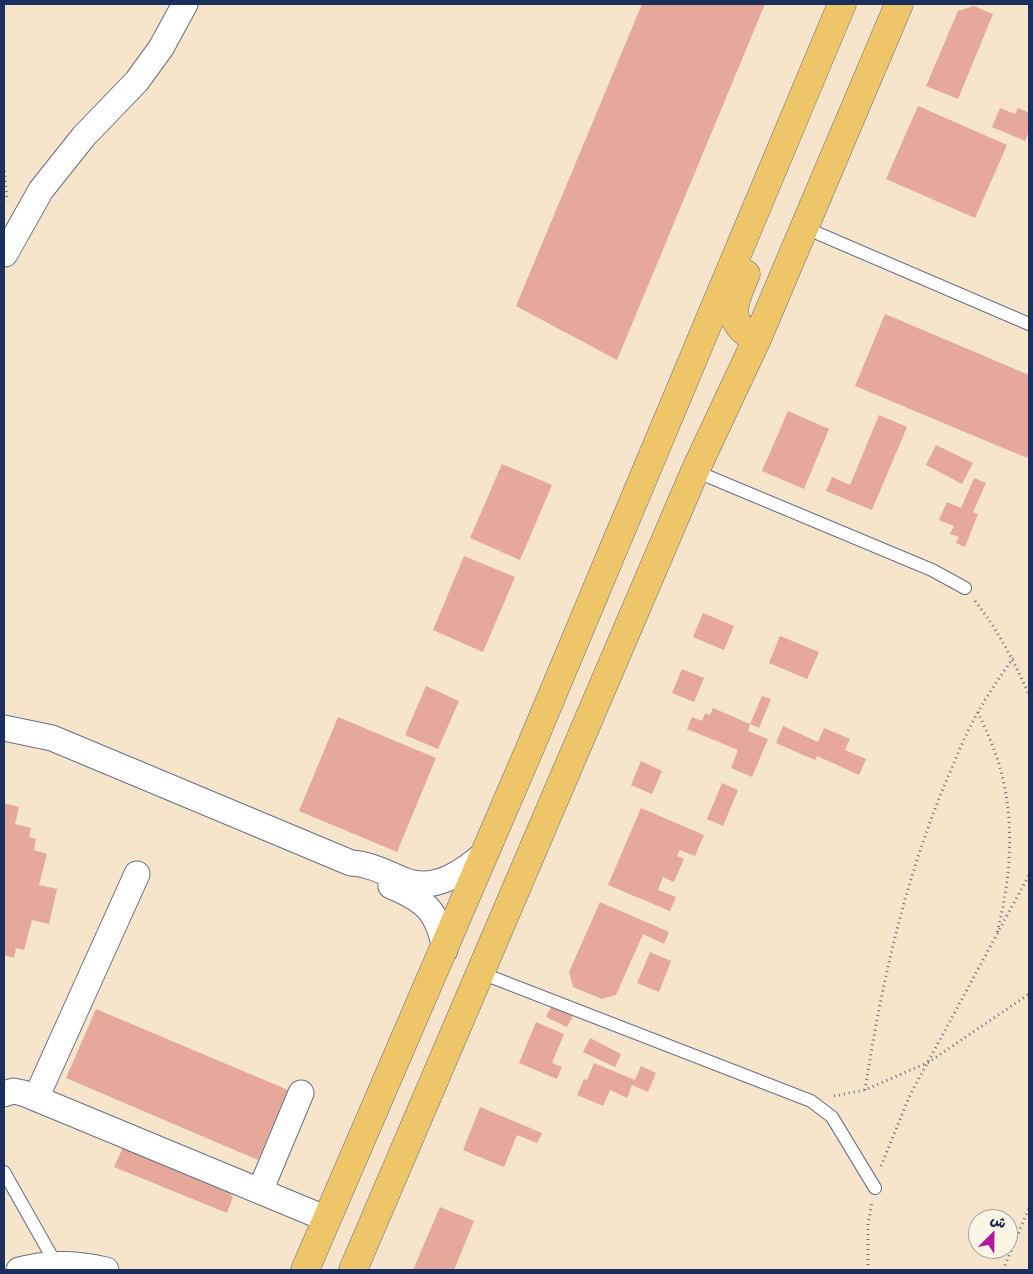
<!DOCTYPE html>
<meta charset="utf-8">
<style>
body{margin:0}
#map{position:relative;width:1033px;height:1274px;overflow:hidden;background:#f6e4cb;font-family:"Playpen Sans","Playpen Sans Arabic",sans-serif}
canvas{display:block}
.frame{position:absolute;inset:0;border:5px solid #1b2f5e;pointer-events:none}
.north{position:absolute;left:968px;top:1209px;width:50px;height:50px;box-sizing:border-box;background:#fcf5e5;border:1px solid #a2a6af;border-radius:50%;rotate:23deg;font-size:14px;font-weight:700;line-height:20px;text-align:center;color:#1b2f5e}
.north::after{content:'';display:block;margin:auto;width:18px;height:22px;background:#b5179e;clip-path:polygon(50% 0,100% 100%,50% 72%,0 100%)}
</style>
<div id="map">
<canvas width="1033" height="1274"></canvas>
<div class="frame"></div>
<div class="north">ش</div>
</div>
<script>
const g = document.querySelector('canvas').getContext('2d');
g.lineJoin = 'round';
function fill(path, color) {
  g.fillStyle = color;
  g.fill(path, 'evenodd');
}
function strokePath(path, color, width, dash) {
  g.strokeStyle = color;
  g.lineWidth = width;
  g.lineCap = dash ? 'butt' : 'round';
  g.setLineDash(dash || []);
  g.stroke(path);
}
const building = new Path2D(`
 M642 4H765L617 360 516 306Z
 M974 6 993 14 958 99 926 86 958 11Z
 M918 106 1007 145 975 218 886 179Z
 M1000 108 1015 114 1018 108 1029 113V131L1025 141 992 127Z
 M885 314 1029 375V452L1027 458 855 386Z
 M788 411 829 429 804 489 762 471Z
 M879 415 907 427 872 510 826 491 832 477 850 485Z
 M936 445 973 463 962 484 926 465Z
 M502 464 552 485 520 560 470 538Z
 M974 478 986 483 973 512 978 514 965 547 956 543 959 537 950 534 954 526 939 520 947 502 961 508Z
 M464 556 515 577 483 652 433 630Z
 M703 613 734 626 724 650 693 637Z
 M780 636 819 652 807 679 769 663Z
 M682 669 704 678 694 702 672 693Z
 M426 686 459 701 438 749 405 735Z
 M762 696 771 699 759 728 750 724Z
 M713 708 750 724 748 731 768 739 752 777 731 768 738 750 687 729 692 717 702 721 705 713 710 715Z
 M338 717 436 758 397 852 299 811Z
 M783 726 818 742 824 728 850 739 845 750 866 759 859 775 817 756 815 760 776 743Z
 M641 761 662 771 652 794 631 785Z
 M722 783 738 790 723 826 707 819Z
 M4 803 19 807 15 824 31 828 29 837 36 839 34 850 47 854 39 885 57 889 49 924 32 920 24 950 16 948 14 958 4 955Z
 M641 808 704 835 695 856 680 850 677 856 684 859 674 882 663 877 658 890 676 897 670 911 608 885Z
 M600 902 669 932 664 944 643 934 616 995 602 999 573 987 569 972Z
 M650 952 671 961 659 992 637 983Z
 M553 1003 574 1014 567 1027 546 1017Z
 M96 1009 288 1090 258 1160 66 1078Z
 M536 1022 564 1034 552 1063 562 1067 557 1079 519 1063Z
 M590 1038 621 1054 615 1067 583 1052Z
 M594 1063 635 1080 641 1066 656 1073 648 1092 632 1085 627 1098 610 1090 603 1106 577 1095 584 1079 587 1080Z
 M480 1107 542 1133 537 1143 517 1135 504 1167 463 1150Z
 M125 1143 221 1183 233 1197 227 1213 114 1167Z
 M440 1207 474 1221 454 1270H413Z`);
const path = new Path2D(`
 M4 166 7 201
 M975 601C998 630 1014 661 1029 695
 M978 712C984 726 991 740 996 755 1016 813 1012 874 997 933
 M865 1090C881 987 902 892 940 796 952 768 963 739 978 712 988 694 1001 676 1013 658
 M834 1096 865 1090 929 1062 1029 994
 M881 1166 910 1095 1029 875
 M868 1270V1224L872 1203
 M1003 1270 1029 1208`);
const lane = new Path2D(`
 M803 227 1029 324
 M695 471 932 570 965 588
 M481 973 811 1101 832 1117 875 1188
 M4 1172 56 1264`);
const street = new Path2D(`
 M5 254 41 190 84 136 137 81 161 48 185 4
 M4 728 52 738 351 863C371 864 388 874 406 881 436 892 465 871 486 852
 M391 886C427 901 438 912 445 950
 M4 1094 13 1091 23 1093 327 1219
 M36 1098 137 874
 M260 1191 301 1093
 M19 1270C48 1262 77 1263 106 1270`);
const highway = new Path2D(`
 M746 274C734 302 723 323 757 339
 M305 1270 530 748 842 4
 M353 1270 695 471 757 339 899 4`);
fill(building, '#e6a89b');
strokePath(lane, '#686e84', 14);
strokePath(street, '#686e84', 27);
strokePath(highway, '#686e84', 29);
strokePath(path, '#686e84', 3, [1, 4]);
strokePath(lane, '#fff', 12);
strokePath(street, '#fff', 25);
strokePath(highway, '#eec569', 28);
</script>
